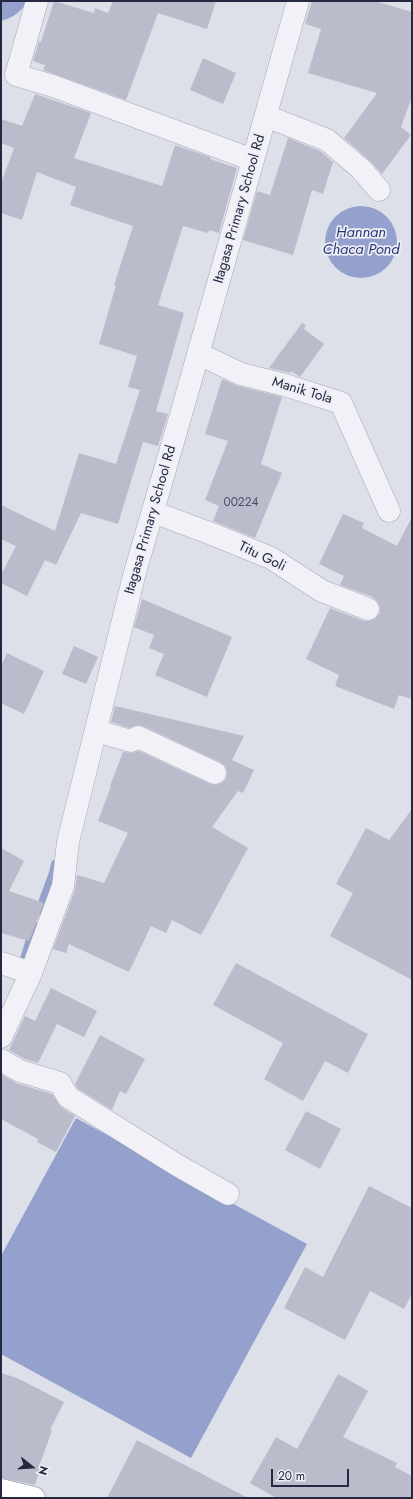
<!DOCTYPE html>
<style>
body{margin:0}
#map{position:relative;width:413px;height:1499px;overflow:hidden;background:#dddfe9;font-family:Jost,sans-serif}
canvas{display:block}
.frame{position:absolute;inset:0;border:2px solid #252841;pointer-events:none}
.north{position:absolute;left:12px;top:1447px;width:40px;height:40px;-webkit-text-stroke:3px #edeef6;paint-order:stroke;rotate:107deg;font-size:11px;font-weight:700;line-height:16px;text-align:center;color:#252841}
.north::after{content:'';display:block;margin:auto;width:14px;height:18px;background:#252841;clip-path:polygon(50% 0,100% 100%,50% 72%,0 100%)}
.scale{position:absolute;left:271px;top:1469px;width:78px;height:18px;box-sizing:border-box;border:2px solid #252841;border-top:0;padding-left:5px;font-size:12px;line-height:14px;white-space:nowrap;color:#252841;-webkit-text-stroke:3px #edeef6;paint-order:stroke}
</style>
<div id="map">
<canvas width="413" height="1499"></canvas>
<div class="frame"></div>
<div class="north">N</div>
<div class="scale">20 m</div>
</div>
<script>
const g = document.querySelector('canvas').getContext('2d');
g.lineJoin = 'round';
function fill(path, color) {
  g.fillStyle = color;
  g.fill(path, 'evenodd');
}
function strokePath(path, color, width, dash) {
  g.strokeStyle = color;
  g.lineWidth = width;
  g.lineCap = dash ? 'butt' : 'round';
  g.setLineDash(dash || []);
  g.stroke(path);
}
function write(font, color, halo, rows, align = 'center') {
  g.font = font + ' Jost,sans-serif';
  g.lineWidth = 3.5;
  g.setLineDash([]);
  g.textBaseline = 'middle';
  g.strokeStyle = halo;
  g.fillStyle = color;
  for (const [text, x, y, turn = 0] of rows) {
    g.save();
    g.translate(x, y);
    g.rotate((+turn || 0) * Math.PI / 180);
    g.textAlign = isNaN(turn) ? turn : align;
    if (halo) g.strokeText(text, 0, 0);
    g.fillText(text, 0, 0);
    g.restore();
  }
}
const water = new Path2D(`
 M1 1H27C22 12 12 18 1 21Z
 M325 242a36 36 0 1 1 72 0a36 36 0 1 1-72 0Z
 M76 1118 307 1244 191 1458 1 1354V1256Z`);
const stream = new Path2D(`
 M39 911 53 873 55 864
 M21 969 34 926`);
const building = new Path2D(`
 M54 1 94 13 95 8 108 13 113 1H216L207 29 158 13 126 100 43 70 45 65 33 61 39 41 41 42Z
 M312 1H375L412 12V97L401 127 411 135 382 174 369 160 344 138 377 93 308 73 321 29 305 24Z
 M203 58 236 73 223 104 190 90Z
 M35 94 91 113 74 158 162 186 175 145 210 157V159L237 168 219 233 209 230 208 233 183 226 158 305 184 313 156 411 168 414 158 446 143 442 118 524 81 513 56 565 45 560 27 596 1 583V575L16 546 1 539V505L55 531 79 453 116 464 140 390 128 387 137 356 99 344 116 285H114L133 226 70 205 76 187 37 172 22 220 1 213V183L14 148 1 143V119L22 126Z
 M288 138 320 151 333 162 323 194 312 190 293 255 243 240 257 191 270 195Z
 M302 323 306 325 304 329 324 344 300 377 291 371 290 373 269 368Z
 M222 379 238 386 282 397 261 464 282 473 255 538 213 521 219 506 205 500 228 441 205 434Z
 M343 514 364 523 362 528 397 546 412 517V699L399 695 394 709 335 686 339 675 306 659 330 608 364 621H369L375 619 380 613V607L377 601 373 597 340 585 344 576 319 564Z
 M142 599 232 637 207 697 155 675 164 654 149 648 154 635 134 627Z
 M74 646 98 657 86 684 62 674Z
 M7 653 44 671 24 714 1 703V666Z
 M115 706 244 736 232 760 254 770 243 793 238 791 212 827 248 848 201 935 172 920 166 933 151 926 129 972 69 944 66 953 53 949 75 890 77 875 104 883 128 833 98 821 111 786H110L123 752 132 753 139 751 210 784 216 785 222 783 226 779 227 772 225 766 220 762 143 726 137 725 129 728 111 722Z
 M412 809V980L330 936 353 893 336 884 366 828 389 840Z
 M1 848 24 861 9 891 44 903 29 941 1 933Z
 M236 963 368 1034 348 1073 325 1061 303 1101 264 1079 283 1043 213 1005Z
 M51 988 97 1011 84 1037 57 1024 38 1063 25 1059 9 1050 25 1016 35 1021Z
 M100 1035 145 1059 126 1094 120 1091 112 1110 77 1088 75 1084Z
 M1 1074 16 1083 52 1094 61 1107 75 1116 56 1152 37 1142 38 1139 1 1119Z
 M306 1111 341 1129 320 1169 285 1150Z
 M369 1186 412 1208V1294L404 1309 370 1291 345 1340 284 1308 305 1267 323 1277Z
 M1 1373 17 1378 64 1402 50 1430 52 1431 38 1469H40L35 1485 1 1478Z
 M338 1374 368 1391 343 1437 397 1463 395 1467 412 1476V1498H276L250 1483 276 1437 297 1449Z
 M137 1440 248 1498H107Z`);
const minor = new Path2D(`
 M37 1 16 75 53 86 253 160
 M266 116 327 140 361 169 379 190
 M199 354 241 374 285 385 341 403 389 511
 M153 512 212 534 271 558 322 591 368 609
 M96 731 131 741 138 737 215 773
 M1 963 31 973
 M1 1037 31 973 63 886 68 842 135 572 180 418 298 1
 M1 1060 20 1071 60 1083 68 1097 177 1165 228 1194`);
const highway = new Path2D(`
 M1 1490 34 1498`);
const numberNames = [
 ["00224",241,503]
];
const streetNames = [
 ["Itagasa Primary School Rd",240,209,-74],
 ["Manik Tola",302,391,17],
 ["Itagasa Primary School Rd",151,520,-74],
 ["Titu Goli",262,557,26]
];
const waterNames = [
 ["Hannan",361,233],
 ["Chaca Pond",361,250]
];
fill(water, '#94a1cd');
strokePath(stream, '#94a1cd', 8);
fill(building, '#babccc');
strokePath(minor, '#a6a8b7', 23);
strokePath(highway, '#8387a1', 23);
strokePath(minor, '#f1f1f7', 22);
strokePath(highway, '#fff', 22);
write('12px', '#4a4d64', null, numberNames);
write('14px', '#252841', '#edeef6', streetNames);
write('italic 15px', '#2b397a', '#edeef6', waterNames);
</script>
